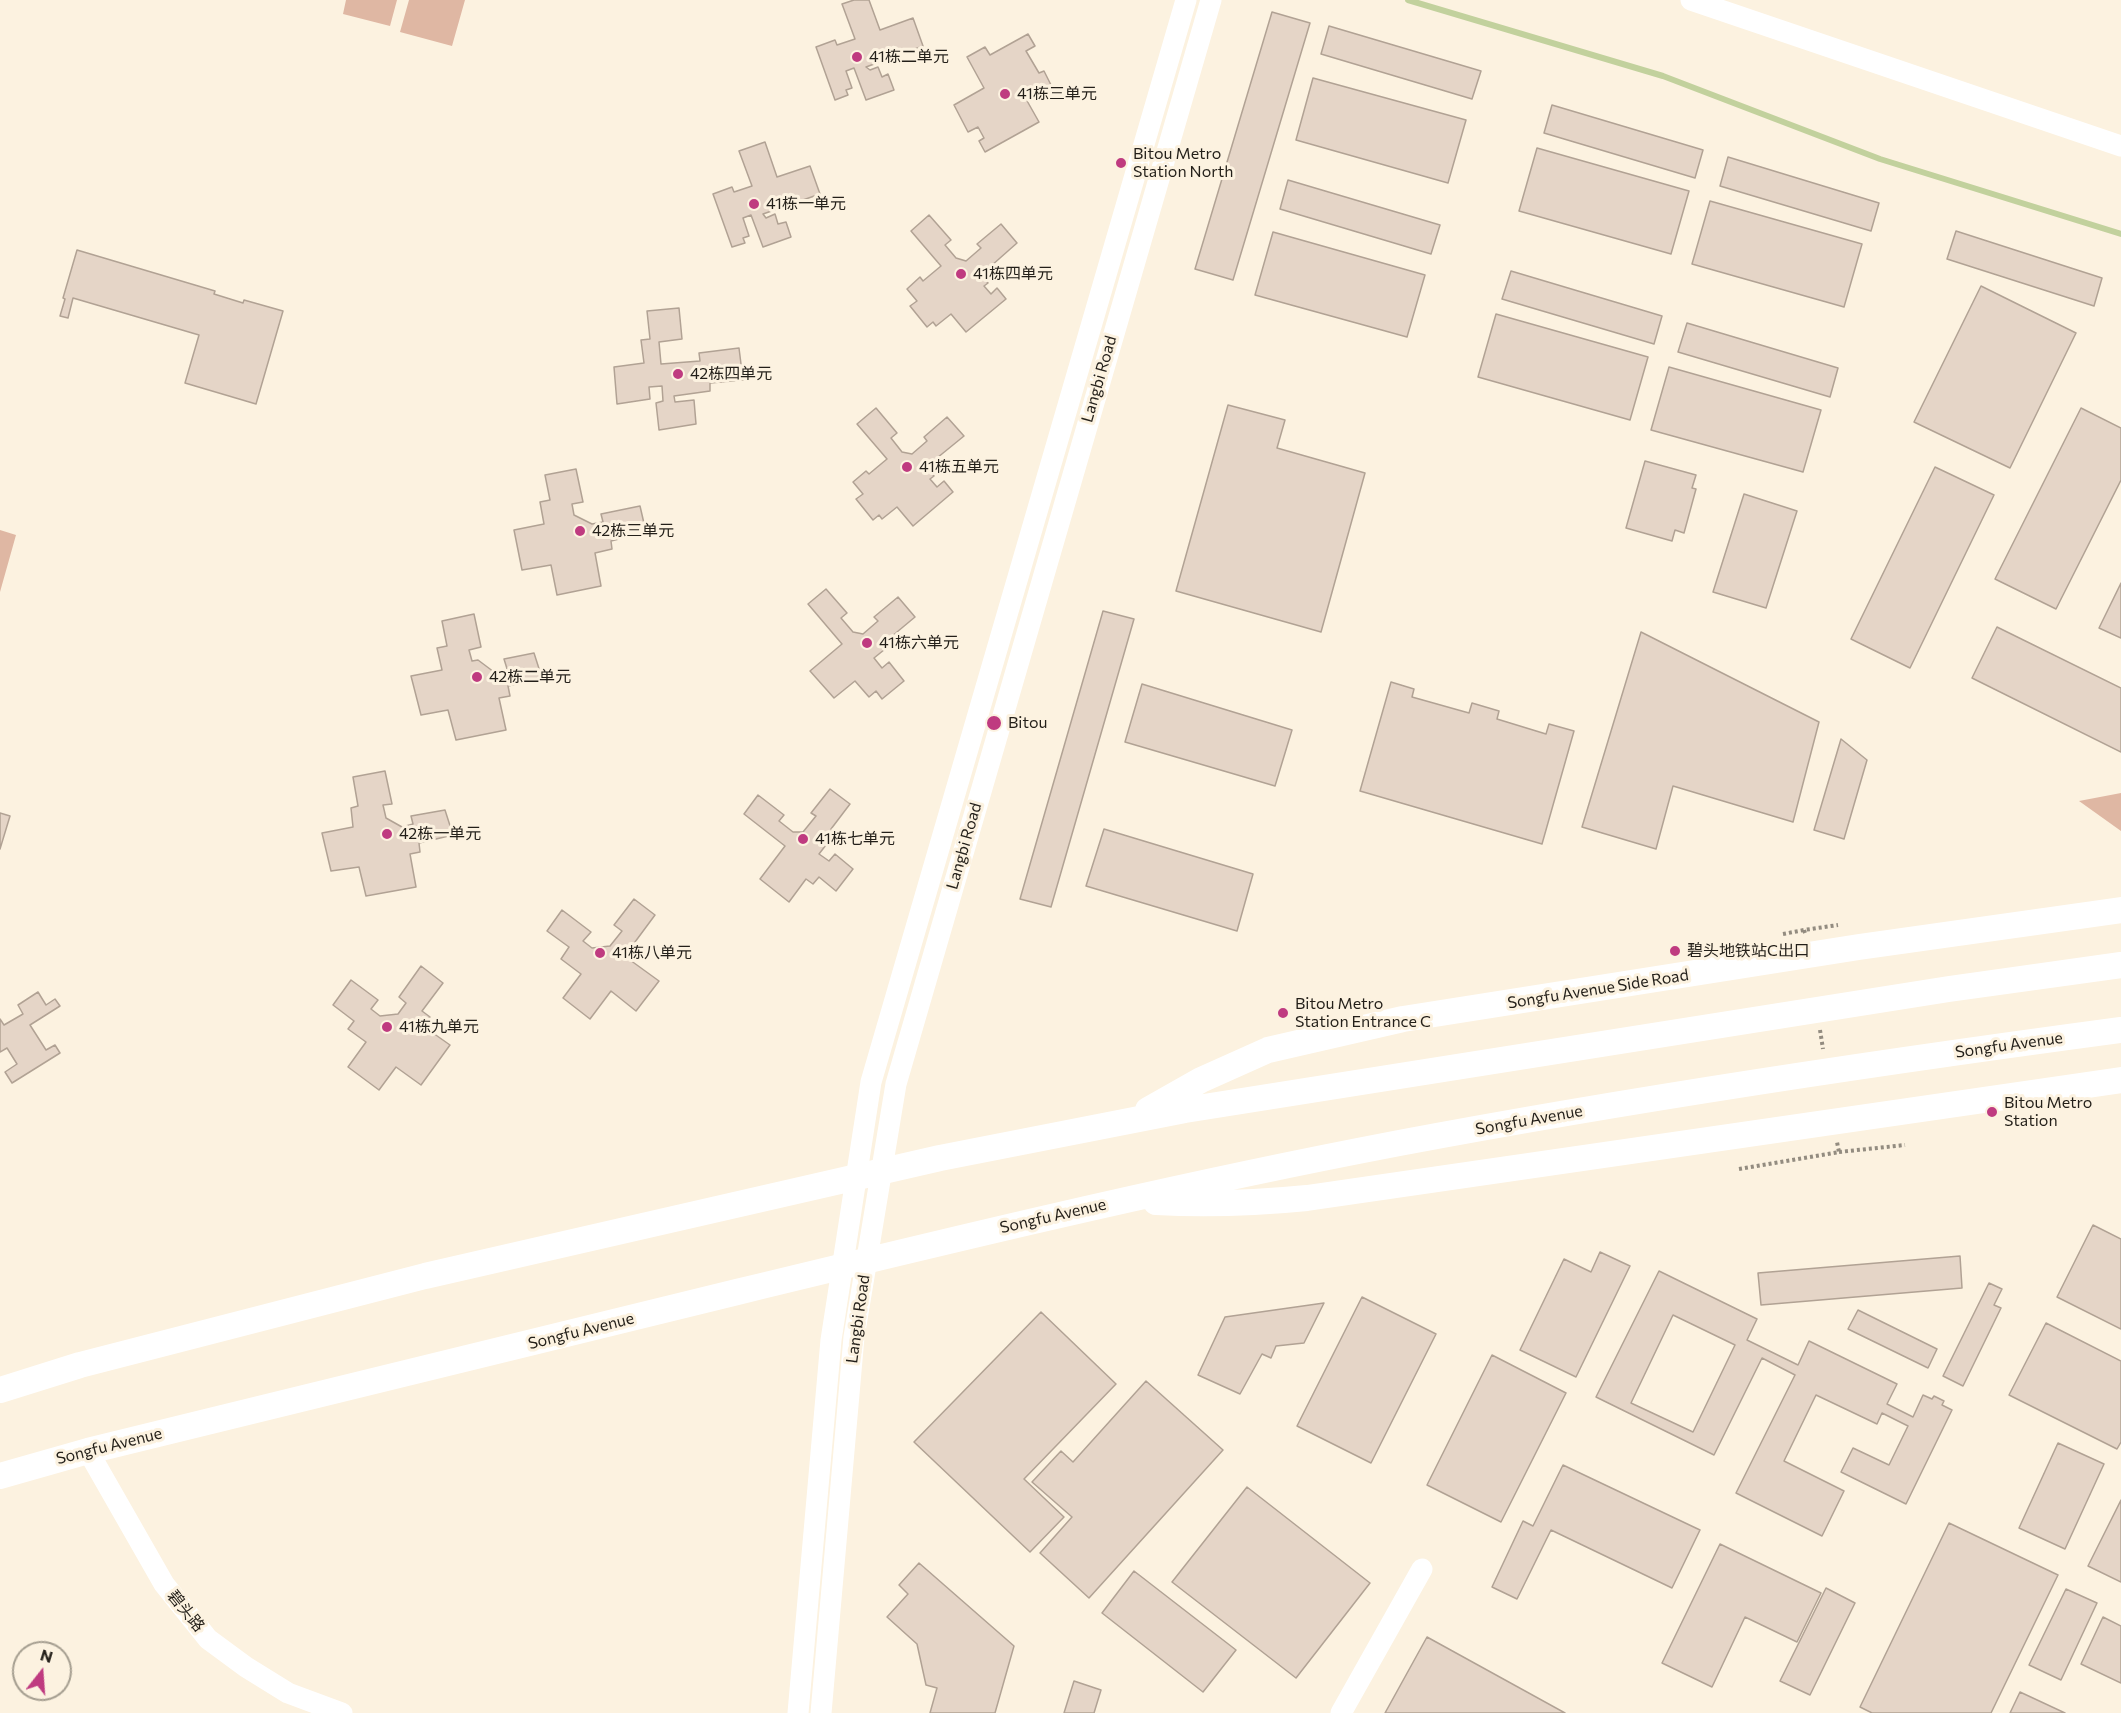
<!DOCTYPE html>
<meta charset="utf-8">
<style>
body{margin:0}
#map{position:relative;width:2121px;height:1713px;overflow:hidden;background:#fcf2e0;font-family:Commissioner,sans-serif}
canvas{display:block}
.north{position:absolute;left:12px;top:1641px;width:60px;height:60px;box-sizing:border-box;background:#fcf2e0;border:2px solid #a59e90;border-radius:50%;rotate:17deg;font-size:16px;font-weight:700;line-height:24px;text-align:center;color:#231f19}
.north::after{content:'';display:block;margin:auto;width:21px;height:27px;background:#bf3b80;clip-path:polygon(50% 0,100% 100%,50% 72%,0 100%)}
</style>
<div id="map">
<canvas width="2121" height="1713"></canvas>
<div class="north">N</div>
</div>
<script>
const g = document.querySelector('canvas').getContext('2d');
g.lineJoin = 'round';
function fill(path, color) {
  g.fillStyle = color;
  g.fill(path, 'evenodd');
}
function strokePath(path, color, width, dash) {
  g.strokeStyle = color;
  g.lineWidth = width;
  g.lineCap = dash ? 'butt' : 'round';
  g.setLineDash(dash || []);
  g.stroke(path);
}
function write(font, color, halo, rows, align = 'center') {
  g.font = font + ' Commissioner,"Noto Sans SC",sans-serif';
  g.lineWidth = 6;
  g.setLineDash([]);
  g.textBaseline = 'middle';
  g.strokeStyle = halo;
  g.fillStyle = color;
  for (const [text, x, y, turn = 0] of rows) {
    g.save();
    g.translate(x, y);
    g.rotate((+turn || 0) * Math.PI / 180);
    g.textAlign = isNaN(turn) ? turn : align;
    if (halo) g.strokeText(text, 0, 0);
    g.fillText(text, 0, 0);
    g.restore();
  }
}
const green = new Path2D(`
 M346 0H397L390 26 343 14Z
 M409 0H465L452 46 400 32Z
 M0 530 16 535 0 592Z
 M2121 793V831L2079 801Z`);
const stream = new Path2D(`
 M1408 0 1663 76 1880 159 2121 234`);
const building = new Path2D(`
 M854 0H869L880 30 913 18 923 46 866 67 870 70 878 67 882 77 888 74 894 90 866 100 854 68 846 71 852 88 846 90 848 95 835 100 816 47 835 40 837 45 855 39 842 4Z
 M1272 12 1310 23 1233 280 1195 269Z
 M1329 26 1481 71 1472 99 1321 54Z
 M1028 34 1035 46 1026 51 1039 73 1044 71 1051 85 1026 99 1039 122 985 152 979 141 984 138 978 127 968 132 954 105 984 88 967 57 985 47 990 55Z
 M1313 78 1466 120 1448 183 1296 140Z
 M1552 105 1703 150 1695 178 1544 133Z
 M765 142 777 177 810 166 820 194 763 214 766 218 775 214 778 224 786 222 791 237 763 247 751 215 743 218 749 236 743 238 745 243 732 247 713 194 732 187 734 192 752 186 739 151Z
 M1537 148 1689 191 1671 254 1519 211Z
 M1728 157 1879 203 1871 231 1720 186Z
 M1288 180 1440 225 1431 254 1280 209Z
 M1710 201 1862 244 1844 307 1692 264Z
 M929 215 951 240 945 245 956 258 966 261 981 248 977 244 1001 224 1017 243 991 266 995 270 985 279 988 283 984 286 991 294 997 288 1006 299 966 332 951 314 936 326 933 322 927 327 910 306 917 301 907 289 920 277 923 281 941 266 911 231Z
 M1956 231 2102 278 2094 306 1947 259Z
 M1273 232 1425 275 1407 337 1255 295Z
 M77 250 215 291 214 294 243 303 244 300 283 311 256 404 185 383 199 335 73 298 68 318 60 316 65 299 63 298Z
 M1511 271 1662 316 1654 344 1502 299Z
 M1981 286 2076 333 2010 468 1914 422Z
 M679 308 682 339 659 342 661 364 700 361 699 353 739 348 743 380 710 383V391L674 396 675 402 694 400 696 424 659 430 656 403 663 401 662 386 649 387 650 399 617 404 614 367 644 363 641 340 650 339 647 311Z
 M1496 314 1648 357 1630 420 1478 377Z
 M1687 323 1838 368 1830 397 1678 352Z
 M1669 367 1821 410 1803 472 1651 430Z
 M1228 405 1285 420 1277 448 1365 473 1321 632 1176 591Z
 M876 408 897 433 891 438 902 452 912 454 927 441 924 437 947 417 964 436 937 458 941 464 931 472 934 476 930 479 937 487 944 481 953 492 913 526 897 507 882 519 879 515 873 520 856 499 863 494 853 482 866 471 869 474 887 459 857 424Z
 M2081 408 2121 428V480L2056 609 1995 579Z
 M1645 461 1696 475 1692 488 1696 489 1684 533 1675 530 1672 541 1626 528Z
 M1935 467 1994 495 1910 668 1851 639Z
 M576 469 583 502 572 504 574 515 592 524 603 522 601 514 640 506 646 532 611 541 612 549 595 553 601 586 557 595 551 565 522 570 514 530 544 524 540 502 550 500 545 475Z
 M1744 494 1797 511 1766 608 1713 592Z
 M2121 583V638L2099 628Z
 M826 589 847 613 841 618 853 632 863 634 878 621 874 617 898 597 915 617 891 637 895 641 874 658 882 668 889 662 904 681 882 699 876 691 869 697 855 681 834 698 810 671 842 644 808 604Z
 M1103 611 1134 619 1051 907 1020 899Z
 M474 614 481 647 469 650 472 661 478 660 498 675 508 672 504 659 534 653 542 678 508 686 510 696 499 698 506 730 456 740 448 710 421 715 411 676 442 670 437 648 447 646 442 621Z
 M1997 627 2121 688V752L1972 678Z
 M1641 632 1819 722 1793 822 1673 786 1656 849 1582 827Z
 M1391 682 1414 689 1412 697 1469 713 1472 703 1499 711 1497 719 1546 734 1549 724 1574 731 1542 844 1360 791Z
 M1142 684 1292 730 1275 786 1125 742Z
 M1841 739 1867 760 1844 839 1814 830Z
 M385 771 392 804 383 805 386 818 402 827 413 824 411 816 445 810 453 835 419 843 420 852 410 854 416 887 366 896 359 867 331 871 322 833 353 827 351 808 358 806 353 777Z
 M830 789 850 804 831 829 836 832 819 854 829 861 835 854 853 869 836 891 819 877 813 884 806 879 789 902 760 879 785 846 744 814 758 795 784 815 779 821 793 832H803L816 816 811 813Z
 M0 813 10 816 0 849Z
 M1104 829 1253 874 1237 931 1086 886Z
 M634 899 655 915 635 942 640 946 630 960 659 981 636 1011 611 991 590 1019 563 998 581 974 561 959 569 947 547 931 562 910 591 932 583 941 592 948 610 946 622 931 614 925Z
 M421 966 443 983 422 1011 430 1017 423 1026 450 1045 421 1085 396 1067 379 1090 348 1067 366 1042 348 1029 354 1021 333 1005 351 980 378 1000 371 1009 380 1016 398 1014 406 1003 399 997Z
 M38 992 46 1005 55 999 60 1006 30 1025 46 1050 55 1045 60 1053 12 1083 5 1072 17 1064 7 1048 0 1052V1019L4 1025 23 1014 18 1005Z
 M2093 1225 2121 1239V1329L2057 1297Z
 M1600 1252 1630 1266 1576 1377 1520 1350 1564 1259 1591 1272Z
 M1960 1256 1962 1288 1761 1305 1758 1273Z
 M1659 1271 1757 1319 1747 1340 1798 1365 1809 1341 1897 1384 1887 1404 1913 1417 1923 1395 1932 1399 1934 1396 1944 1401 1942 1405 1952 1410 1906 1504 1841 1472 1853 1448 1889 1465 1908 1426 1882 1413 1877 1424 1816 1395 1784 1461 1844 1491 1822 1536 1736 1493 1795 1375 1762 1358 1714 1455 1596 1397ZM1673 1315 1735 1345 1693 1432 1631 1403Z
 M1989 1283 2002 1289 1994 1305 2001 1308 1963 1386 1943 1376Z
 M1362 1297 1436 1334 1371 1463 1297 1426Z
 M1324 1303 1304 1343 1276 1346 1271 1358 1262 1354 1240 1394 1198 1375 1225 1317Z
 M1858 1310 1937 1349 1928 1368 1848 1329Z
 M1041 1312 1116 1384 1024 1479 1064 1517 1030 1552 914 1442Z
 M2046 1323 2121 1361V1442L2117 1449 2009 1395Z
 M1492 1355 1566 1393 1501 1522 1427 1485Z
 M1146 1381 1223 1450 1089 1598 1040 1553 1072 1517 1032 1482 1061 1451 1073 1462Z
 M2058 1443 2104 1464 2065 1549 2019 1528Z
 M1563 1465 1700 1530 1672 1588 1551 1530 1517 1599 1492 1587 1523 1521 1533 1526Z
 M1247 1487 1370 1583 1296 1678 1172 1582Z
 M2121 1500V1582L2088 1566Z
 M1949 1523 2058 1575 1991 1713H1872L1860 1707Z
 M1720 1544 1821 1593 1797 1642 1745 1617 1712 1687 1662 1663Z
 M919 1563 1014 1646 995 1713H930L937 1688 926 1685 917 1644 887 1617 908 1594 899 1585Z
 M1134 1571 1236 1650 1203 1692 1102 1613Z
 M1826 1588 1855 1603 1810 1695 1780 1681Z
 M2066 1589 2097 1603 2061 1680 2029 1665Z
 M2103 1617 2121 1626V1683L2081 1664Z
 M1427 1637 1565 1713H1385Z
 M1074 1681 1101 1690 1094 1713H1064Z
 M2020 1692 2065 1713H2010Z`);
const path = new Path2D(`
 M1805 933 1804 930 1838 925
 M1783 934 1804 930
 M1820 1030 1823 1049
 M1839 1152 1905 1145
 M1739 1169 1839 1152 1837 1142`);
const minor = new Path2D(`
 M1691 0 2121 146
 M88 1451 164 1584 208 1639 246 1667 288 1693 342 1713
 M798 1713 831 1340 871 1082 1186 0
 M821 1713 854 1337 896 1084 1211 0
 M1341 1713 1422 1569`);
const major = new Path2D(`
 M1148 1110 1201 1080 1268 1050 1403 1019 1859 947 2121 910
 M1156 1202C1207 1205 1256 1203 1307 1198L2121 1080
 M0 1390 80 1365 425 1276 940 1158 1185 1110 1949 989 2121 965
 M0 1476 88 1451C304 1398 521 1345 737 1292 943 1242 1149 1192 1358 1151 1611 1102 1866 1064 2121 1030`);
const markers = [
 [857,57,6,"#bf3b80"],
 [1005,94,6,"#bf3b80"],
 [1121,163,6,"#bf3b80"],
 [754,204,6,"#bf3b80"],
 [961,274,6,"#bf3b80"],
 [678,374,6,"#bf3b80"],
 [907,467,6,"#bf3b80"],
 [580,531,6,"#bf3b80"],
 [867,643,6,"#bf3b80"],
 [477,677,6,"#bf3b80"],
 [994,723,8,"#bf3b80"],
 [387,834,6,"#bf3b80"],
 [803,839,6,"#bf3b80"],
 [1675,951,6,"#bf3b80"],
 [600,953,6,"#bf3b80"],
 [1283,1013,6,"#bf3b80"],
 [387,1027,6,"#bf3b80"],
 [1992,1112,6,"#bf3b80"]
];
const poiNames = [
 ["41栋二单元",869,57],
 ["41栋三单元",1017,94],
 ["Bitou Metro",1133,154],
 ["Station North",1133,172],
 ["41栋一单元",766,204],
 ["41栋四单元",973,274],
 ["42栋四单元",690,374],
 ["41栋五单元",919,467],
 ["42栋三单元",592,531],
 ["41栋六单元",879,643],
 ["42栋二单元",489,677],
 ["Bitou",1008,723],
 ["42栋一单元",399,834],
 ["41栋七单元",815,839],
 ["碧头地铁站C出口",1687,951],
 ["41栋八单元",612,953],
 ["Bitou Metro",1295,1004],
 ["Station Entrance C",1295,1022],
 ["41栋九单元",399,1027],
 ["Bitou Metro",2004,1103],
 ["Station",2004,1121]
];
const streetNames = [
 ["Langbi Road",1099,379,-74],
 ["Langbi Road",964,846,-74],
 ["Songfu Avenue Side Road",1598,989,-9],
 ["Songfu Avenue",2009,1045,-8],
 ["Songfu Avenue",1529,1120,-10],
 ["Songfu Avenue",1053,1216,-13],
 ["Langbi Road",858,1319,-82],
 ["Songfu Avenue",581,1331,-14],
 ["Songfu Avenue",109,1446,-14],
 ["碧头路",186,1611,51]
];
fill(green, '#dfb7a3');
strokePath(stream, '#c2d19d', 6);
fill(building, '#e5d5c7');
strokePath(building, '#b1a294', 1.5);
strokePath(path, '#938c80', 4, [3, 3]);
strokePath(minor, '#fff', 21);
strokePath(major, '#fff', 26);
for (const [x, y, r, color] of markers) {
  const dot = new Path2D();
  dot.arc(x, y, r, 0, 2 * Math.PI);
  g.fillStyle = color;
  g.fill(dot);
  strokePath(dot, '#fcf2e0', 2);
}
write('16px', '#231f19', '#fcf2e0', poiNames, 'left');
write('16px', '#231f19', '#fcf2e0', streetNames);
</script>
